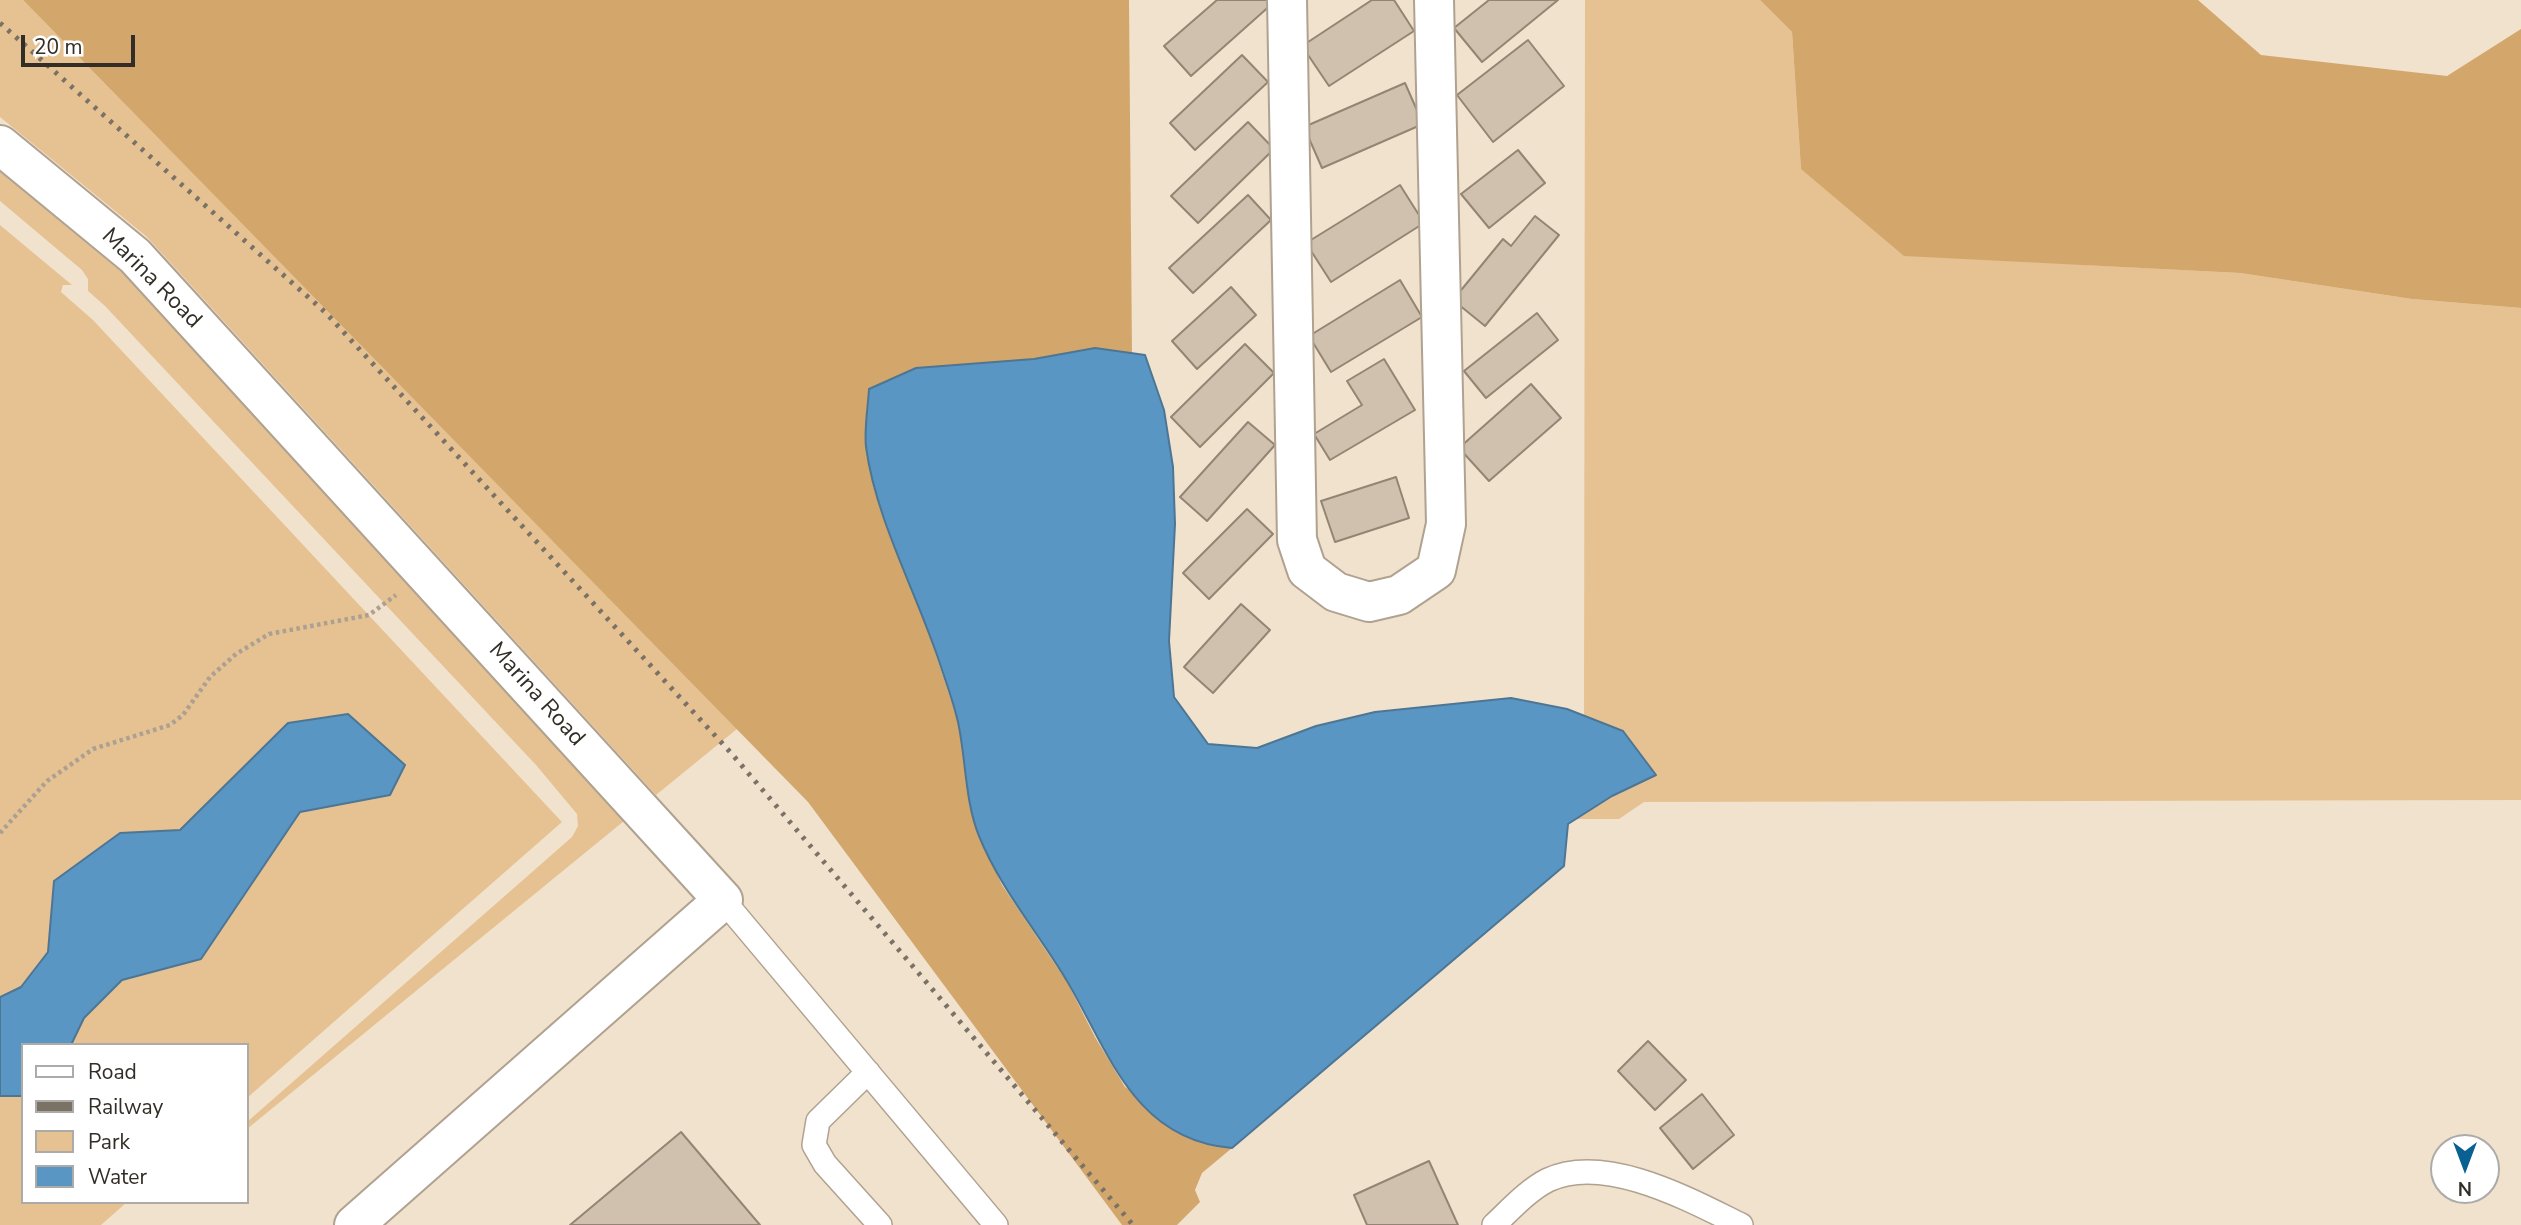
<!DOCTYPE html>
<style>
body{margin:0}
#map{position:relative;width:2521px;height:1225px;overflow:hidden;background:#f1e2ce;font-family:"Nunito Sans",sans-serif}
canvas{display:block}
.legend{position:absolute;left:21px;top:1043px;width:228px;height:161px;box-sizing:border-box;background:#fff;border:2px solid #adaba8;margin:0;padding:9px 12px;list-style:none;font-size:21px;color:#322d26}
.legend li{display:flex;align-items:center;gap:14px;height:35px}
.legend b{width:35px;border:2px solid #adaba8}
.north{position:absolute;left:2430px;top:1134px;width:70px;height:70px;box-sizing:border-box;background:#fff;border:2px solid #adaba8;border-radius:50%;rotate:180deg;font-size:19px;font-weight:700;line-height:28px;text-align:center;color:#322d26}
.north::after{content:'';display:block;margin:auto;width:24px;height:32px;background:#096092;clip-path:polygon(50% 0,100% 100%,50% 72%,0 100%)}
.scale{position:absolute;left:21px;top:35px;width:114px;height:32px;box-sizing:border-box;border:4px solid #322d26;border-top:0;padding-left:9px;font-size:21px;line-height:24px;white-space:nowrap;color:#322d26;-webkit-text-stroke:5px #fff;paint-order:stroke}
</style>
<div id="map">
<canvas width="2521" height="1225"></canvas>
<ul class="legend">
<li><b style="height:9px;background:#fff"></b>Road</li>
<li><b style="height:9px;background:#7b7266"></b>Railway</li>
<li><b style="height:19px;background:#e6c293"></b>Park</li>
<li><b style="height:19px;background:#5996c3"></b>Water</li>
</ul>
<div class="north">N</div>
<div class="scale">20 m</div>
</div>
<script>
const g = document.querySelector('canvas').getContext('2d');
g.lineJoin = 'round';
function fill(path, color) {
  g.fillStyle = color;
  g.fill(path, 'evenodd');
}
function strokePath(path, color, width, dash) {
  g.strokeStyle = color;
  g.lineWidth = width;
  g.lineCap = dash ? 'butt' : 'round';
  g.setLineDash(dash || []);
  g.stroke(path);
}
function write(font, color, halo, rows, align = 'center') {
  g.font = font + ' "Nunito Sans",sans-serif';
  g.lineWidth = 7;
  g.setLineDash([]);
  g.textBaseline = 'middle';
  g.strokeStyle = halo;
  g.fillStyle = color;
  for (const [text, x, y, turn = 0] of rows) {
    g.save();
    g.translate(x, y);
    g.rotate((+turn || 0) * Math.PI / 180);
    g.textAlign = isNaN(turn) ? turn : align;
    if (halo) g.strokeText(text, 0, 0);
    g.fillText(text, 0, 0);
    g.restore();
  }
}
const green = new Path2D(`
 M0 0H23L737 729 656 795 147 237 0 117Z
 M1585 0H1760L1792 32 1801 169 2085 265 2240 273 2412 299 2521 308V800L1644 802 1619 819H1575L1612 796 1623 731 1584 715Z
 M0 172 123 273 624 821 247 1129V1122L572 837 578 826 577 814 536 765 105 306 88 291V279L82 270 0 201Z
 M0 225 72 285H63L61 292 93 320 562 822 247 1098V1045H23V1202H127L101 1225H0Z`);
const forest = new Path2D(`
 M23 0H1129L1132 353 1095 348 1034 359 916 368 866 445 880 506 922 613 958 721 978 834 1002 885 1067 982 1095 1037 1125 1087 1217 1146 1232 1148 1202 1173 1195 1190 1200 1202 1177 1225H1122L808 802Z
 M1760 0H2198L2261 55 2447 76 2521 29V308L2412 299 2240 273 1904 256 1801 169 1792 32Z`);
const water = new Path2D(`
 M1095 348 1145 355 1164 410 1173 467 1175 524 1169 641 1174 697 1208 744 1257 748 1316 726 1375 712 1511 698 1567 709 1623 731 1656 775 1612 796 1568 824 1564 866 1232 1148C1134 1140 1109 1052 1067 981 1038 932 1001 890 979 836 965 802 966 759 958 722 954 704 947 685 941 667 918 595 876 521 866 447 864 429 868 407 869 389L916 368 1034 359Z
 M348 714 405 765 390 795 300 812 201 959 122 980 84 1018 71 1045H23V1096H0V997L21 987 48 952 54 881 120 833 180 830 288 723Z`);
const building = new Path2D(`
 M1217 0H1270L1273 3 1191 76 1164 46Z
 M1372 0H1394L1414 31 1329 86 1302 46Z
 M1489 0H1558L1482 62 1454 28Z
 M1528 40 1564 86 1493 142 1457 95Z
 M1242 55 1268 82 1195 150 1170 123Z
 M1405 83 1423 124 1322 168 1304 127Z
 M1248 122 1274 149 1198 223 1171 196Z
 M1518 150 1545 183 1489 228 1461 194Z
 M1400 185 1424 223 1331 282 1306 243Z
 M1248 195 1271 220 1193 293 1169 268Z
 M1535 216 1559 235 1485 326 1453 300 1503 239 1511 246Z
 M1400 280 1422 317 1331 372 1309 336Z
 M1231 287 1256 315 1197 369 1172 341Z
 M1537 313 1558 340 1486 398 1464 371Z
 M1245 344 1274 373 1200 447 1171 417Z
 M1384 359 1415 410 1330 460 1314 434 1362 405 1347 381Z
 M1531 384 1561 418 1489 481 1459 448Z
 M1248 422 1275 445 1207 521 1180 497Z
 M1396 477 1409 518 1335 542 1321 501Z
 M1247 509 1273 534 1209 599 1183 573Z
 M1241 604 1270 630 1213 693 1184 667Z
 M1648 1041 1686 1080 1655 1110 1618 1071Z
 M1702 1094 1734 1135 1693 1169 1660 1128Z
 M681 1132 760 1225H570Z
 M1429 1161 1458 1225H1367L1354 1195Z`);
const path = new Path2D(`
 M0 833 47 781 93 749 170 725 183 715 210 677 236 654 269 634 369 615 396 595`);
const service = new Path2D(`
 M723 900 996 1225
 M868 1072 818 1121 814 1145 825 1164 880 1225
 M1494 1225C1510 1210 1528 1190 1548 1180 1605 1153 1690 1200 1741 1225`);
const minor = new Path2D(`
 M1287 0 1297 540 1307 570 1336 592 1369 602 1399 595 1436 570 1446 524 1434 0
 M0 145 135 256 723 900 354 1225`);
const rail = new Path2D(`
 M0 23 326 313 732 754 1133 1225`);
const streetNames = [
 ["Marina Road",151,279,45],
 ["Marina Road",536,695,48]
];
fill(green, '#e6c293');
fill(forest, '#d3a76b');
fill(water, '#5996c3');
strokePath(water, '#4d7694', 2);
fill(building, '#d0c1af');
strokePath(building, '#938574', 2);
strokePath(service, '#b0a290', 26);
strokePath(minor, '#b0a290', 42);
strokePath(path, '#aba091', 4.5, [3.5, 3.5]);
strokePath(service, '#fff', 23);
strokePath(minor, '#fff', 38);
strokePath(rail, '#7b7266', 5, [3.5, 7]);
write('23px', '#322d26', '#fff', streetNames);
</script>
